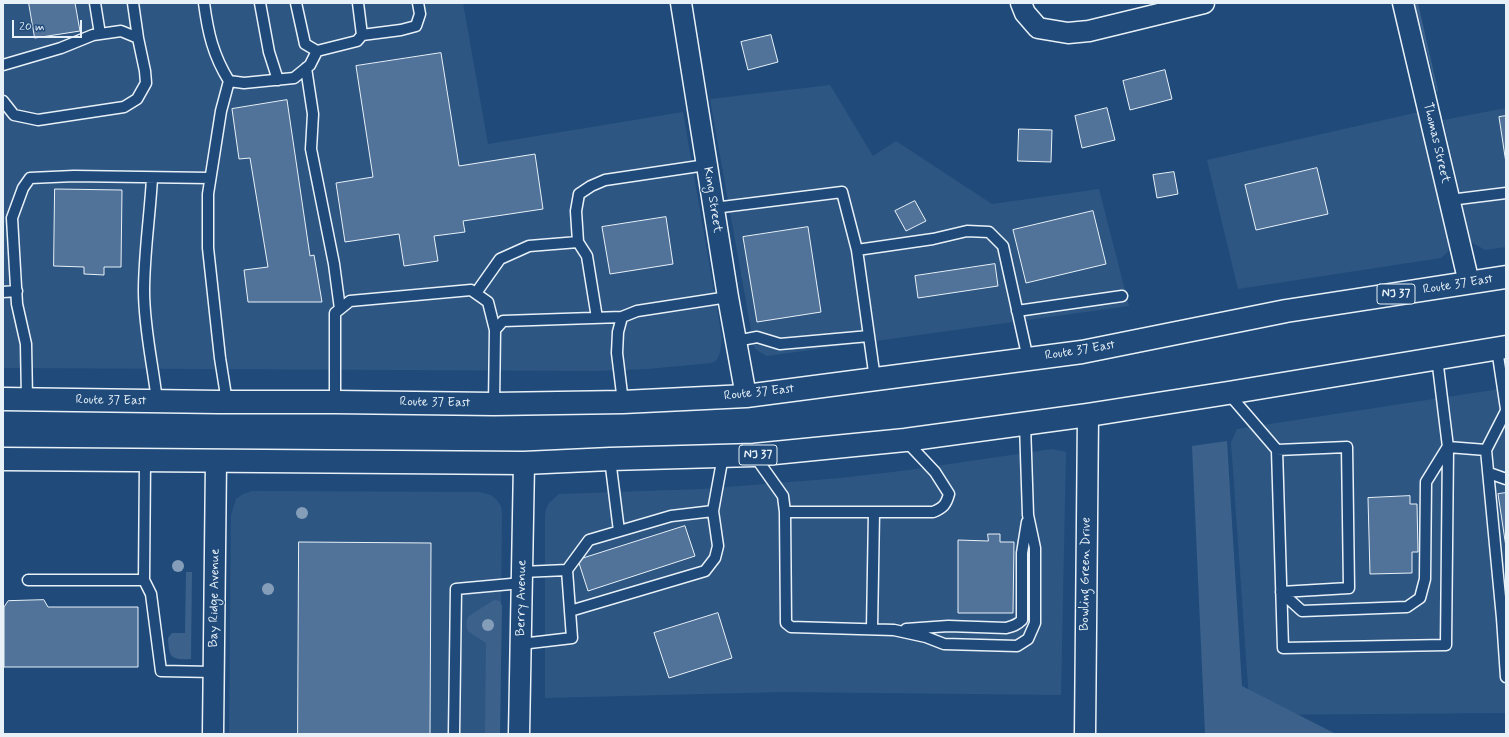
<!DOCTYPE html>
<style>
body{margin:0}
#map{position:relative;width:1509px;height:737px;overflow:hidden;background:#1f4a7a;font-family:Mynerve,sans-serif}
canvas{display:block}
.frame{position:absolute;inset:0;border:4px solid #e8f1f8;pointer-events:none}
.scale{position:absolute;left:12px;top:20px;width:70px;height:18px;box-sizing:border-box;border:2px solid #e8f1f8;border-top:0;padding-left:5px;font-size:12px;line-height:14px;white-space:nowrap;color:#e8f1f8;-webkit-text-stroke:3px #1f4a7a;paint-order:stroke}
</style>
<div id="map">
<canvas width="1509" height="737"></canvas>
<div class="frame"></div>
<div class="scale">20 m</div>
</div>
<script>
const g = document.querySelector('canvas').getContext('2d');
g.lineJoin = 'round';
function fill(path, color) {
  g.fillStyle = color;
  g.fill(path, 'evenodd');
}
function strokePath(path, color, width, dash) {
  g.strokeStyle = color;
  g.lineWidth = width;
  g.lineCap = dash ? 'butt' : 'round';
  g.setLineDash(dash || []);
  g.stroke(path);
}
function write(font, color, halo, rows, align = 'center') {
  g.font = font + ' Mynerve,sans-serif';
  g.lineWidth = 3;
  g.setLineDash([]);
  g.textBaseline = 'middle';
  g.strokeStyle = halo;
  g.fillStyle = color;
  for (const [text, x, y, turn = 0] of rows) {
    g.save();
    g.translate(x, y);
    g.rotate((+turn || 0) * Math.PI / 180);
    g.textAlign = isNaN(turn) ? turn : align;
    if (halo) g.strokeText(text, 0, 0);
    g.fillText(text, 0, 0);
    g.restore();
  }
}
const built = new Path2D(`
 M3 3H463L488 144 683 112 722 338 720 352 717 360 712 363 648 369 594 371 3 368Z
 M830 85 873 156 896 141 992 204 1099 189 1129 306 767 356 758 351 754 347 710 99Z
 M1506 108V247L1485 250 1471 242 1443 120Z
 M1419 112 1449 242 1448 252 1441 258 1238 289 1207 160Z
 M1506 388V713L1250 715 1231 442 1237 429Z
 M1052 449 1066 452 1061 695 783 692 545 698V515L546 509 549 503 559 494 702 489 840 478 909 470Z
 M252 491 479 492 491 495 497 500 501 506 502 513 500 734H229L231 515 236 499 243 494Z`);
const green = new Path2D(`
 M1415 3H1418L1438 91 1437 92Z
 M1227 441 1242 686 1336 734H1205L1192 446Z
 M186 572H192L191 659C171 660 169 658 168 638L172 633H185Z
 M494 600 500 601 502 606 500 734H485L486 643 469 632C465 627 466 620 469 616Z`);
const building = new Path2D(`
 M29 3H75L80 31 35 38Z
 M771 35 778 62 748 70 741 42Z
 M441 53 459 166 535 154 543 209 463 221 465 232 434 236 438 261 404 266 399 234 345 242 336 183 373 177 356 66Z
 M1165 70 1172 99 1130 110 1123 81Z
 M287 100 310 256 314 255 322 302H248L244 270 268 267 250 158 239 159 232 109Z
 M1107 108 1115 140 1082 148 1075 116Z
 M1506 116V163L1499 117Z
 M1019 129 1052 130 1051 162 1018 161Z
 M1317 168 1328 214 1256 230 1245 185Z
 M1174 172 1178 194 1157 198 1153 175Z
 M55 189 122 190 121 267H104V275L84 274V267L54 266Z
 M915 201 926 221 906 231 895 211Z
 M1093 211 1106 264 1026 283 1013 230Z
 M666 217 673 264 610 274 602 227Z
 M808 227 821 312 757 322 743 237Z
 M995 264 998 286 918 298 915 276Z
 M1506 493V547L1498 494Z
 M1410 496V504H1417L1418 552H1412V573L1370 574 1368 498Z
 M685 526 695 556 588 591 578 560Z
 M988 534H1000V542H1014L1013 613H958V540L988 541Z
 M299 542 431 543 430 734H298Z
 M44 600 48 607H138V667H4V607L8 601Z
 M718 613 732 658 669 678 654 633Z`);
const lane = new Path2D(`
 M95 3 100 34
 M133 3 138 38
 M204 3C208 33 213 55 229 81L244 83 294 78 310 65 317 51
 M260 3 269 52 278 80
 M296 3 305 44 317 51 357 41 362 35 358 3
 M362 35 401 30 416 26 420 14 418 3
 M3 65 61 48 93 35 121 31 138 38 145 71 146 83 137 99 124 107 38 120 14 115 3 101
 M306 68 313 114 311 149 334 264 340 309
 M152 178C150 215 144 254 144 291 144 328 153 365 157 401
 M1450 200 1506 193
 M714 208 842 192 857 250 933 239 967 231 989 232 1003 246 1028 359
 M578 242 576 211 579 194 591 186 605 180 706 165
 M857 250 875 379
 M3 292 17 291
 M476 293 500 259 529 246 578 242 587 256 597 318
 M1017 311 1122 296
 M736 341 757 337 780 344 869 336
 M1497 349 1506 409
 M1228 393 1277 450 1283 648 1446 645 1448 447 1437 358
 M27 399 26 344 17 304 12 218 23 188 30 178 74 176 210 178
 M227 402 220 358 208 248V194L221 111 229 81
 M335 402V313L350 301 471 290 488 302 495 330
 M623 402 617 353 618 332 622 317 637 311 728 297
 M494 404 495 330 503 321 622 317
 M1448 447 1486 450 1506 411
 M1277 450 1347 447 1349 588 1281 592
 M1486 450 1502 618
 M754 455 783 496 785 512 786 623 791 627 894 630 926 637 944 644 1017 646 1028 639 1035 623V548L1028 515 1025 424
 M610 459 619 531
 M1489 473 1506 479
 M785 512H933C943 508 946 505 949 494L935 472 905 440
 M522 572 567 570
 M28 580H144L145 461
 M144 580 151 594 161 671 214 672
 M1281 592 1302 611 1407 607 1420 598 1425 579 1426 482 1447 448
 M570 611 705 571 715 558 718 546 713 511 723 456
 M1506 618H1502L1506 677
 M872 629 874 512
 M906 629 948 626 1006 628C1013 626 1017 625 1022 620V553L1027 522
 M521 644 572 638 567 570 589 540 671 516 713 511
 M454 734 456 589 522 583`);
const street = new Path2D(`
 M681 3 728 297 746 396
 M1021 3 1025 13 1038 28 1068 33 1089 31 1204 3
 M1403 3 1469 283
 M213 734 216 461
 M519 734 524 463
 M1085 734 1088 415`);
const highway = new Path2D(`
 M3 399 219 402H335L494 404 623 402 746 396 1082 352 1286 311 1506 277
 M3 459 524 463 610 459 754 455 905 440 1088 415 1228 393 1506 347`);
const trees = [
 [302,513],
 [178,566],
 [268,589],
 [488,625]
];
const shields = [
 [1396,294,38],
 [758,455,38]
];
const shieldNames = [
 ["NJ 37",1396,294],
 ["NJ 37",758,455]
];
const streetNames = [
 ["Thomas Street",1436,143,77],
 ["King Street",712,200,81],
 ["Route 37 East",1458,285,-9],
 ["Route 37 East",1080,351,-9],
 ["Route 37 East",759,393,-6],
 ["Route 37 East",111,401,1],
 ["Route 37 East",435,403,1],
 ["Bowling Green Drive",1086,574,-89],
 ["Bay Ridge Avenue",215,598,-89],
 ["Berry Avenue",522,598,-89]
];
fill(built, '#2e5683');
fill(green, '#3c628c');
fill(building, '#517399');
strokePath(building, '#e8f1f8', 1);
strokePath(lane, '#e8f1f8', 13);
strokePath(street, '#e8f1f8', 23);
strokePath(highway, '#e8f1f8', 25);
strokePath(lane, '#1f4a7a', 10);
strokePath(street, '#1f4a7a', 20);
strokePath(highway, '#1f4a7a', 22);
g.fillStyle = '#849eb9';
for (const [x, y] of trees) {
  g.beginPath();
  g.arc(x, y, 6, 0, 2 * Math.PI);
  g.fill();
}
for (const [x, y, w] of shields) {
  const box = new Path2D();
  box.roundRect(x - w / 2, y - 10, w, 20, 3);
  g.fillStyle = '#1f4a7a';
  g.fill(box);
  strokePath(box, '#e8f1f8', 1);
}
write('bold 12px', '#e8f1f8', null, shieldNames);
write('13px', '#e8f1f8', '#1f4a7a', streetNames);
</script>
